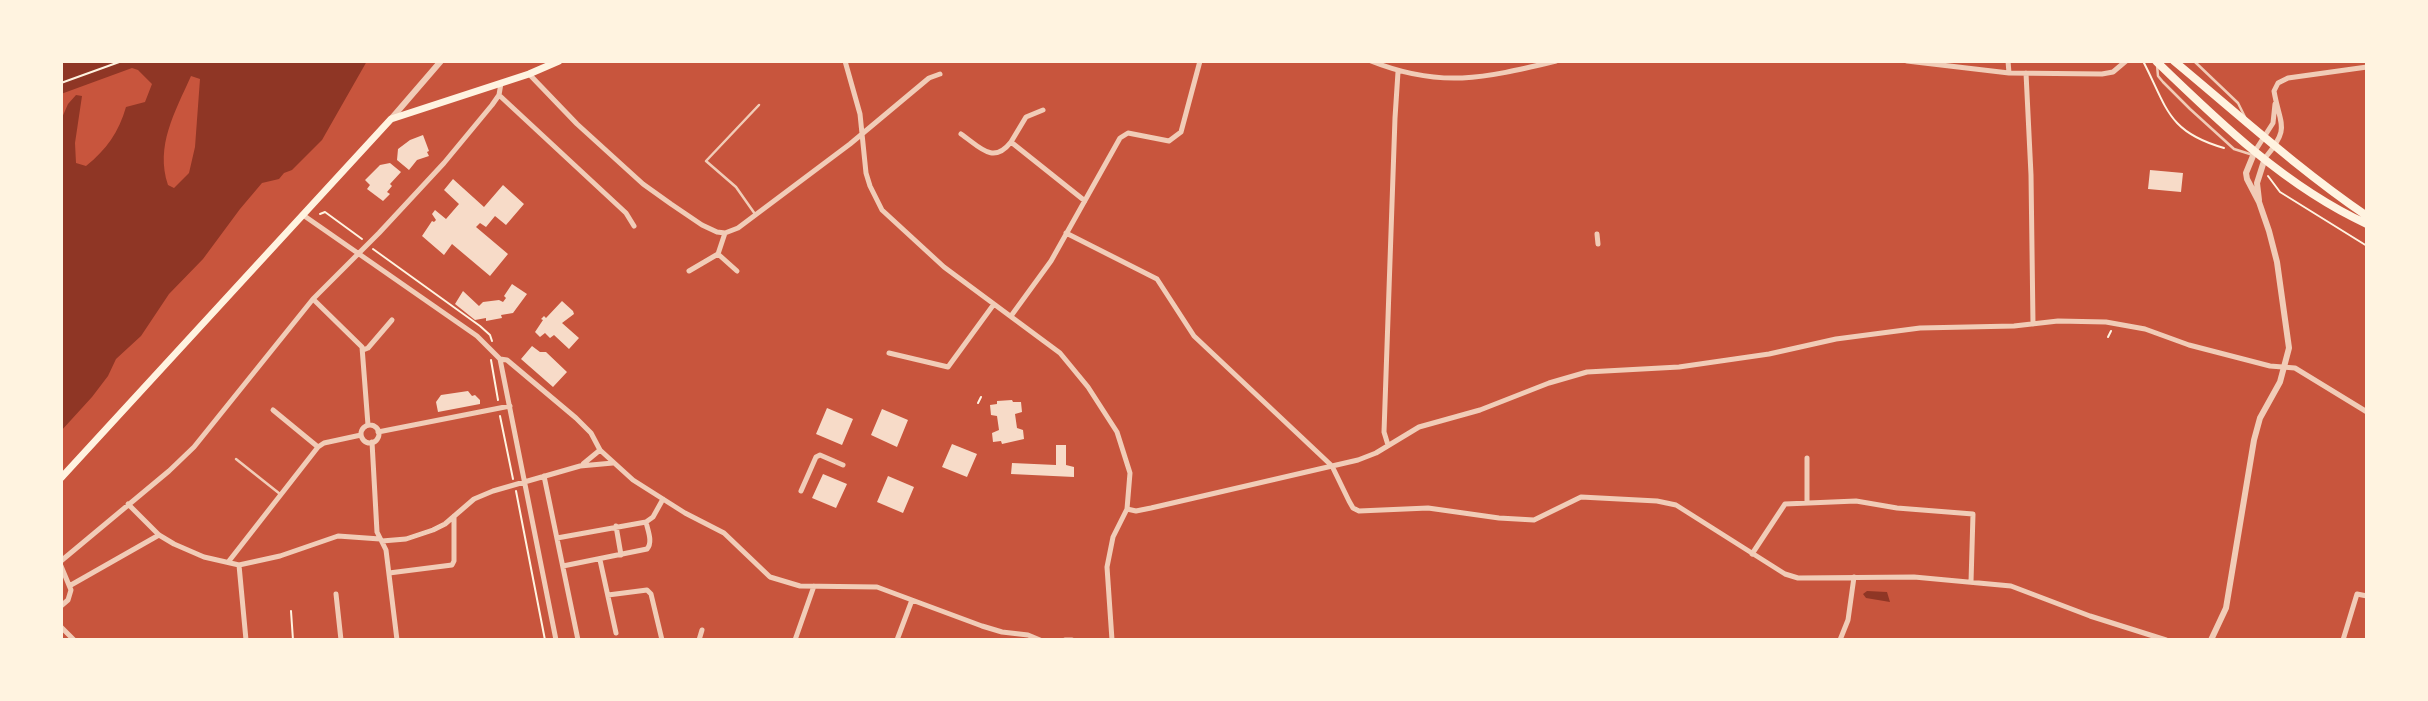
<!DOCTYPE html>
<style>
body{margin:0}
#map{position:relative;width:2428px;height:701px;overflow:hidden;background:#c8553d;font-family:Overpass,sans-serif}
canvas{display:block}
.frame{position:absolute;inset:0;border:63px solid #fff3e0;pointer-events:none}
</style>
<div id="map">
<canvas width="2428" height="701"></canvas>
<div class="frame"></div>
</div>
<script>
const g = document.querySelector('canvas').getContext('2d');
g.lineJoin = 'round';
function fill(path, color) {
  g.fillStyle = color;
  g.fill(path, 'evenodd');
}
function strokePath(path, color, width, dash) {
  g.strokeStyle = color;
  g.lineWidth = width;
  g.lineCap = dash ? 'butt' : 'round';
  g.setLineDash(dash || []);
  g.stroke(path);
}
const water = new Path2D(`
 M61 61H367L322 140 292 170 284 173 279 179 262 183 240 209 203 259 169 294 141 336 116 359 108 376 92 397 61 431V120L68 104 76 95 82 96 75 143 76 163 86 166C106 150 119 132 126 107L145 102 152 84 138 70 132 68 61 94ZM191 76 200 79 195 147 189 173 174 188 168 185C155 146 175 112 191 76Z
 M1867 591 1887 592 1890 602 1866 598 1863 594Z`);
const building = new Path2D(`
 M423 135 429 151 427 152 429 156 417 160 409 170 397 160 398 149 410 140Z
 M390 163 401 172 390 184 392 186 387 192 390 194 383 201 367 189 370 185 365 180 380 165Z
 M2150 170 2183 173 2181 192 2148 189Z
 M453 179 484 207 503 185 524 204 506 225 495 216 486 227 480 223 476 227 508 254 490 276 452 244 444 255 422 236 432 221 434 222 436 220 432 214 435 210 446 219 459 204 444 190Z
 M512 284 527 294 513 313 501 315 502 318 486 321V318L475 320 455 304 463 291 479 306 483 302 499 300 503 302 506 298 504 296Z
 M562 301 573 311 574 314 562 323 579 338 569 349 554 335 550 338 545 333 540 337 535 332 543 320 541 319 544 316 546 318Z
 M532 346 540 352H546L567 372 553 387 521 359Z
 M468 391 472 396 475 395 480 400V404L438 412 436 402 441 395Z
 M1012 400 1013 402H1021L1022 412 1015 414 1017 428 1023 430 1024 439 1002 444 1001 441 993 442 992 433 999 430 997 416 991 415 990 405 997 404V401Z
 M827 408 853 419 842 445 816 434Z
 M882 409 908 420 897 447 871 435Z
 M952 444 977 454 967 477 942 467Z
 M1056 445H1066V465L1074 467V477L1011 474 1012 463 1056 465Z
 M823 474 847 484 836 508 812 498Z
 M888 476 914 487 903 513 877 502Z`);
const path = new Path2D(`
 M2143 61C2167 107 2167 132 2224 148
 M61 83 122 61
 M2268 176 2280 192 2367 246
 M320 214 325 212 362 239
 M373 249 480 326 490 335 492 341
 M2108 337 2111 331
 M491 360 498 400
 M978 403 981 397
 M500 416 513 479
 M516 491 545 640
 M291 611 293 640`);
const service = new Path2D(`
 M2194 61 2238 103 2245 117
 M2157 65 2158 76 2163 82 2190 109 2234 149 2253 155
 M755 214 736 187 706 161 759 105
 M236 459 280 494`);
const minor = new Path2D(`
 M845 61 860 114 866 173 870 186 882 210 944 267 1060 353 1088 387 1117 432 1130 473 1127 509 1113 537 1107 567 1112 640
 M1371 61C1441 89 1485 78 1556 61
 M1907 61 2009 73 2102 74 2113 72 2126 61
 M2008 61 2009 73
 M2026 73 2031 175 2033 324
 M529 74 577 124 643 184 671 204 702 225 717 232 725 233 738 228 850 144 929 78 940 74
 M499 95 626 213 634 226
 M1043 110 1026 117 1011 142 1085 201
 M961 134C980 147 993 165 1011 142
 M2255 151 2273 123 2275 104
 M2265 158C2291 127 2280 126 2274 91L2278 83 2288 78 2367 67
 M303 215 477 336 500 359 507 360 576 418 591 433 600 450 633 480 685 513 724 533 770 577 800 586 877 587 982 626 1002 632 1028 635 1040 640
 M1066 233 1157 279 1194 336 1332 466 1349 501 1353 508 1359 511 1428 508 1499 518 1534 520 1581 497 1657 501 1676 505 1785 574 1798 578 1914 577 2011 586 2090 616 2166 640
 M1597 234 1598 244
 M718 254 737 271
 M689 271 718 254 725 233
 M313 299 362 347 368 425
 M1011 316 1051 261 1120 138 1128 133 1169 141 1181 132 1200 61
 M363 350 368 348 392 320
 M889 353 948 367 994 304
 M500 359 556 640
 M273 410 318 447
 M361 434a9 9 0 1 1 18 0a9 9 0 1 1-18 0Z
 M378 432 510 406
 M372 442 377 532 386 550 397 640
 M1388 445 1384 432 1395 118 1398 72
 M1807 458V503
 M583 464 600 450
 M544 476 578 640
 M801 491 816 457 820 455 843 465
 M128 504 159 535 174 544 204 557 239 565 280 556 338 536 380 539
 M1127 509 1136 511 1151 508 1358 460 1376 453 1419 427 1480 410 1549 383 1587 372 1679 367 1769 354 1836 339 1920 328 2014 326 2058 321 2106 322 2145 329 2189 345 2270 366 2295 368 2367 412
 M616 526 621 555
 M557 538 646 522 653 517 663 499
 M382 541 406 539 433 530 445 524 474 499 493 491 580 466 613 463
 M1752 554 1785 504 1856 501 1897 508 1973 514 1971 582
 M600 560 616 633
 M61 561 169 471 194 447 313 299 379 233 444 163 492 105 499 95 501 83
 M229 561 318 447 324 443 361 435
 M239 565 246 640
 M61 566 71 590 68 600 61 606
 M563 566 647 549C653 542 648 531 646 522
 M389 573 452 565 454 561V516
 M71 585 159 535
 M336 594 341 640
 M608 595 647 590 651 594 662 640
 M61 627 74 640
 M699 640 702 630
 M795 640 814 586
 M897 640 912 600
 M1065 640H1072
 M1840 640 1848 620 1854 577
 M2343 640 2357 594 2367 596`);
const tertiary = new Path2D(`
 M391 119 441 61
 M2259 200 2257 183 2265 158
 M2211 640 2226 608 2254 440 2260 418 2280 382 2289 348 2277 262 2269 231 2259 202 2247 179 2246 173 2255 151`);
const secondary = new Path2D(`
 M61 478 391 119 529 74 559 61`);
const primary = new Path2D(`
 M2156 61C2219 122 2286 187 2367 224
 M2174 61C2238 114 2298 169 2367 216`);
fill(water, '#8f3625');
fill(building, '#f7dbc8');
strokePath(path, '#fff3e0', 2);
strokePath(service, '#f1ccb7', 2.5);
strokePath(minor, '#f1ccb7', 5);
strokePath(tertiary, '#f1ccb7', 6);
strokePath(secondary, '#fff3e0', 7);
strokePath(primary, '#fff3e0', 8);
</script>
